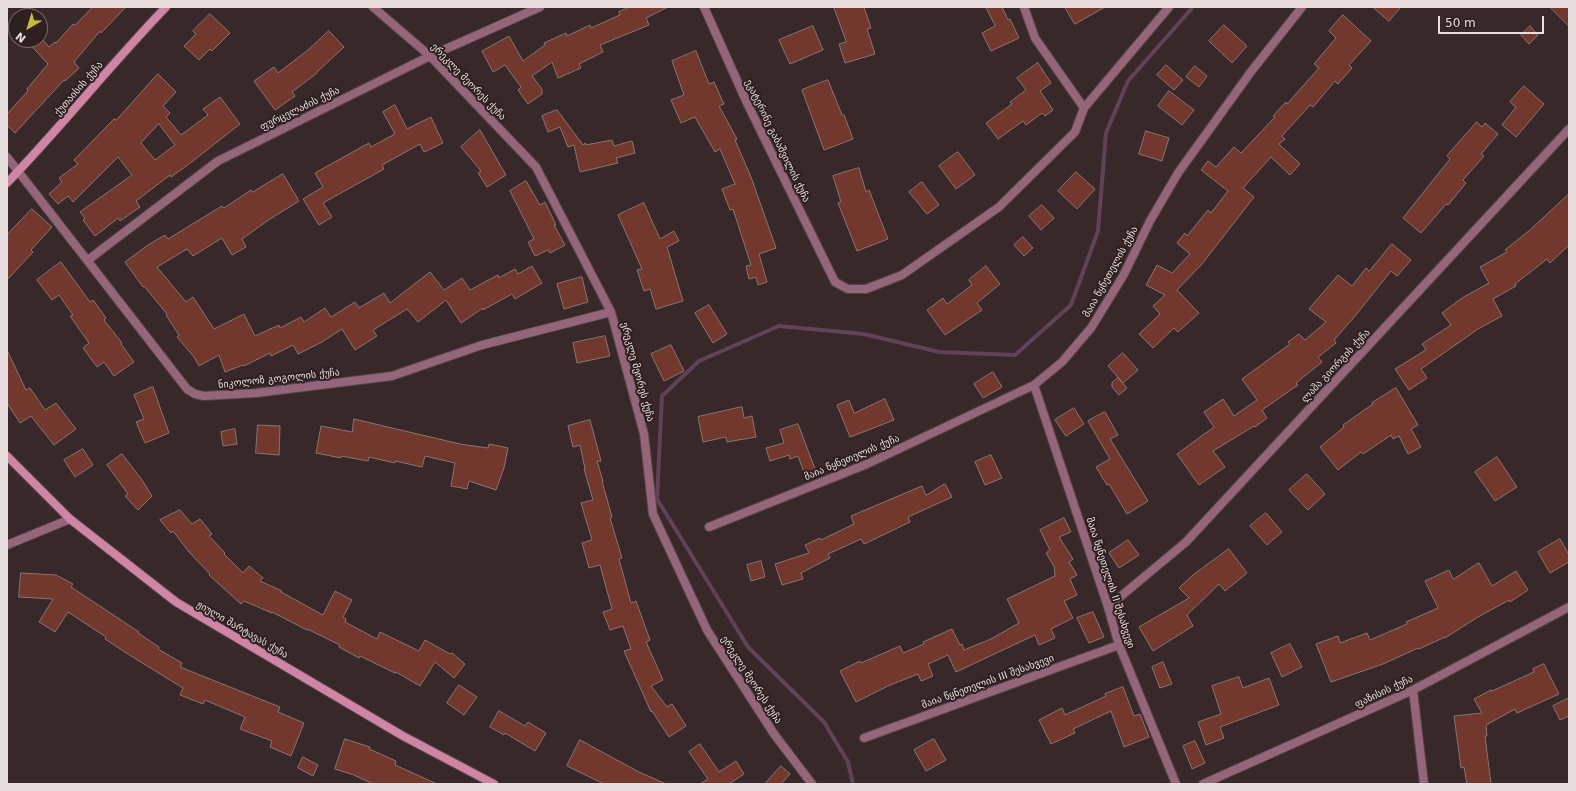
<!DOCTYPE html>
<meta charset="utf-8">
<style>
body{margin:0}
#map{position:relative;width:1576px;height:791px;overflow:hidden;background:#39282a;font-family:"DejaVu Sans",sans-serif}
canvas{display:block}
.frame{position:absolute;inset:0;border:8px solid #e8ddde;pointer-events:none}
.north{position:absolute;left:8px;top:8px;width:40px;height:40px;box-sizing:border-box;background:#2e1f20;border:1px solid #786b6c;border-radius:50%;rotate:218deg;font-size:11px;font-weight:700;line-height:16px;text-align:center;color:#e8ddde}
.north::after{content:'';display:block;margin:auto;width:14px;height:18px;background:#c6bc3c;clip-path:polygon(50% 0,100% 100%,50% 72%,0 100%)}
.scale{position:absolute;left:1438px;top:16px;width:106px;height:18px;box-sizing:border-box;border:2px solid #e8ddde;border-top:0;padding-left:5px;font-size:12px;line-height:14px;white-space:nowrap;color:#e8ddde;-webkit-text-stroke:3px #2e1f20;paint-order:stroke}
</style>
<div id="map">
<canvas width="1576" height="791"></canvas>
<div class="frame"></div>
<div class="north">N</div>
<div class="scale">50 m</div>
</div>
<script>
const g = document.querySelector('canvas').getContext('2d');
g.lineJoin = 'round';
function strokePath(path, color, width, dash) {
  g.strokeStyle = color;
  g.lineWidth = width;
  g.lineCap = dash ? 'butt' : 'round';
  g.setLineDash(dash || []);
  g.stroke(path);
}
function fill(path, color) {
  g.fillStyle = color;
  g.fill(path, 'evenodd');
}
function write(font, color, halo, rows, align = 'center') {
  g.font = font + ' "DejaVu Sans","Noto Sans Georgian",sans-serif';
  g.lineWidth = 4;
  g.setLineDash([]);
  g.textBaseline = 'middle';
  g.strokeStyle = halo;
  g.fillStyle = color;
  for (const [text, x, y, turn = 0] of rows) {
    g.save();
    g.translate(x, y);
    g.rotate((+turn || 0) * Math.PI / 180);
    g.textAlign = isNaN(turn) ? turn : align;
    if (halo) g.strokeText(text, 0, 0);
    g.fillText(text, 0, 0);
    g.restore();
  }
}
const stream = new Path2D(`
 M853 784 848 762 824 722 748 647 657 499 662 396 699 361 779 326 864 334 939 352 1015 355 1071 305 1098 231 1106 133 1128 81 1193 7`);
const building = new Path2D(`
 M93 7H126L101 33 100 31 74 62 79 68 65 81 64 80 15 133 7 125V114L28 91 27 89 48 64 26 40H43L49 47 55 42 56 43 73 24 75 25Z
 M630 7H668L646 18 649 25 600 45 603 52 579 64 581 68 558 78 552 62 532 76 542 89V94L528 104 518 90 521 87 505 65 493 72 482 51 509 36 523 61 545 45 544 43 566 33 567 36 590 25 591 28 620 15 619 12Z
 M834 7H864L871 28 867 29 875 54 845 63 839 44 846 42Z
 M986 7H1002L1008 20 1010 19 1019 38 991 51 982 33 995 26Z
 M1065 7H1105L1075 24Z
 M1373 7H1401L1389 21Z
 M1550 7H1569V26Z
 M210 14 230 33 212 51 210 49 199 60 184 46 196 34 193 31Z
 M1343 15 1371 41 1349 65 1352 68 1338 84 1335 81 1313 107 1310 105 1282 136 1285 139 1279 144 1300 164 1290 175 1271 157 1243 188 1254 197 1202 264 1177 290 1199 313 1178 332 1174 328 1153 348 1139 334 1160 314 1153 306 1165 295 1146 285 1157 265 1172 273 1190 254 1177 243 1185 233 1187 236 1208 210 1211 213 1228 191 1201 170 1208 161 1216 167 1234 147 1241 153 1275 117 1273 116 1286 102 1287 104 1319 68 1314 64 1336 38 1329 31Z
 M1224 25 1247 46 1232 63 1209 41Z
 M813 26 823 50 790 64 779 40Z
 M1530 26 1538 35 1529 44 1521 35Z
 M329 31 344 47 317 72V73L292 92 295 96 275 110 254 81 274 67 278 73 308 50Z
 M696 51 709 84 714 82 724 104 719 106 737 139 735 140 751 177 776 248 759 254 767 282 758 285 756 277 749 279 746 266 751 265 733 209 730 210 722 189 735 184 720 149 715 152 695 117 681 123 671 100 684 95 672 61Z
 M1038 63 1051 83 1040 91 1053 110 1045 116 1042 113 1026 125 1023 121 998 139 986 123 1012 104 1010 102 1026 90 1017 78Z
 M1166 65 1183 80 1174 90 1157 75Z
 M1195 66 1207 76 1199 87 1186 77Z
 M158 74 176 92 163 106 170 113 166 117 181 135 208 115 203 109 220 97 240 124 189 164 171 177 170 175 136 201 140 207 120 221 118 218 95 236 83 220 85 218 80 212 132 175 118 157 73 202 68 196 58 204 49 194 62 182 59 178 78 164 74 160 114 119 116 120ZM159 124 175 145 155 160 141 143Z
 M828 80 842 115H844L853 139 824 150 802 90Z
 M1524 86 1544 104 1516 137 1502 125 1516 107 1510 102Z
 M1169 91 1194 110 1182 125 1158 106Z
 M395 105 407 129 431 117 443 143 424 152 420 144 382 165 384 169 323 203 332 217 319 225 303 199 323 187 315 173 369 143 371 147 395 134 383 112Z
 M557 110 583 145 585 143 586 145 612 140 614 146 632 141 635 153 616 158 618 163 580 172 574 145 568 147 560 127 548 132 542 116Z
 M1477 122 1482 127 1485 123 1498 134 1481 154 1484 156 1463 180 1466 183 1448 205 1446 204 1421 233 1403 218 1450 159 1447 156Z
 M480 130 506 175 487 187 478 173 481 171 461 147Z
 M1146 131 1169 138 1162 161 1139 154Z
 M958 152 975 175 956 189 939 166Z
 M859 168 866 192 869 190 888 239 857 251 838 203 841 202 833 176Z
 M1076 172 1095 189 1077 209 1058 191Z
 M283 174 299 201 270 219 242 239 246 247 232 255 222 238 193 256 187 249 157 267 186 302 193 297 214 329 244 314 255 336 279 325 280 328 301 317 304 322 325 308 331 317 355 302 359 308 384 293 390 303 430 272 444 290 462 278 470 290 498 275 499 278 515 269 518 274 532 266 542 283 515 299 512 294 483 310V308L461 323 446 300 418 322 407 309 373 330 377 336 355 350 342 329 322 342 298 354 293 345 271 356 270 353 244 366 243 365 225 372 219 355 199 366 194 357 177 337 179 335 166 315 167 314 144 286 143 287 125 262 148 245 165 235 168 239 222 206 224 208 251 190 252 192Z
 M526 181 540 205 545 202 556 225H554L565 245 550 253 548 250 535 256 528 242 534 239 510 191Z
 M922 182 939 205 927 214 909 192Z
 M1569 194V245L1550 263 1547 259 1515 284 1516 286 1493 299 1502 316 1478 329 1421 369 1427 378 1409 390 1395 369 1426 350 1422 344 1451 325 1442 313 1462 298 1489 283 1480 267 1507 252 1505 250 1530 230Z
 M644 203 660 239 674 231 679 241 667 247 683 301 656 309 650 289 644 291 637 270 642 269 618 215Z
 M1042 205 1054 218 1041 230 1029 216Z
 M32 209 52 227 31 250 33 252 7 280V235Z
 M1023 237 1033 248 1024 256 1014 245Z
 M1392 244 1411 260 1397 276 1391 271 1355 316 1334 340 1336 343 1318 357 1322 362 1296 383 1298 385 1262 410 1267 418 1255 427 1254 426 1213 451 1225 467 1199 485 1177 454 1214 427 1204 412 1223 399 1234 416 1257 400 1242 379 1290 344 1288 342 1299 334 1305 340 1326 322 1309 309 1338 275 1352 286 1366 268 1369 271Z
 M61 262 90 302 93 300 106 318 104 320 122 343 121 344 134 362 114 376 104 362 97 367 83 348 89 343 70 316 73 315 59 295 52 300 37 280Z
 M986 266 1000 284 977 303 982 310 945 335 927 310 943 298 947 304 972 285 969 280Z
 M582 277 588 302 564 309 557 284Z
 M709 305 727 334 713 343 695 313Z
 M605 336 610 356 577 363 573 343Z
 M671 345 684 371 664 381 651 354Z
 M7 350 26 390 30 388 45 410 56 403 76 429 54 445 31 416 20 423 7 403Z
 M1123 353 1138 370 1123 383 1108 366Z
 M993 372 1002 387 983 398 974 384Z
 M1118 378 1127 388 1119 395 1112 387V383Z
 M153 387 169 433 145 443 136 422 144 419 134 395Z
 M1396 388 1418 425 1411 429 1421 447 1408 454 1399 436 1393 439 1391 435 1363 454 1361 452 1338 470 1320 447 1344 427 1343 425 1373 404 1372 403Z
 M885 399 894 420 850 437 837 405 849 400 854 413Z
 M742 407 744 418 752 416 756 437 727 442 726 437 703 442 698 417Z
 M1074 408 1084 424 1066 436 1055 420Z
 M1105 412 1118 435 1110 439 1148 501 1127 514 1109 484 1107 485 1096 467 1110 459 1088 421Z
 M354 419 460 444 488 448 489 444 508 448 504 468 496 490 469 481 467 489 451 486 455 463 425 456 422 467 395 461V463L369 457 368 461 341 456V458L316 453 321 426 352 432Z
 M590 420 601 461H597L603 481H602L612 517 610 518 622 558 619 559 631 603 636 601 650 640 646 642 663 680 651 686 667 707 672 704 686 726 669 737 652 711 651 712 624 651 631 649 623 626 610 630 603 612 612 609 600 565 589 568 582 543 592 540 581 503 593 500 584 469H585L580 445 573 447 568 426Z
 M798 424 817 474 806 478 798 456 790 459 789 455 770 461 766 448 784 443 780 430Z
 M258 425 280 426 279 455 256 453Z
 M235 429 237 444 223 446 221 432Z
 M83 449 93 465 75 477 64 460Z
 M122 454 142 480 152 496 138 510 125 496 128 494 107 465Z
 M991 455 1002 478 985 485 975 462Z
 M1497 457 1517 487 1495 501 1475 472Z
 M1307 474 1325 494 1308 510 1289 490Z
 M945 484 952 497 908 517 910 522 864 544 861 539 828 554 830 558 801 573 803 579 782 585 775 564 809 553 805 545 820 538 821 540 854 524 851 516 922 486 926 495Z
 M180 510 192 524 200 519 212 534 209 536 225 553 224 554 243 573 249 566 263 578 260 581 282 591 281 592 323 615 335 591 352 600 343 617 346 619 345 622 377 639 380 632 419 651 425 640 450 654 452 653 465 664 454 678 435 662 420 686 396 672 395 673 360 656 359 658 339 647 340 645 307 629V630L272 612V613L244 601 241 604 209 575 210 574 189 552 173 531 171 533 160 520Z
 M1266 513 1282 532 1267 545 1250 526Z
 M1064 518 1071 532 1059 537 1073 559 1069 562 1077 575 1070 579 1077 595 1064 601 1073 618 1051 629 1055 638 1039 645 1035 635 956 672 948 655 928 664 933 676 921 681 918 674 890 685 856 702 840 671 860 661 861 663 900 646 903 653 924 644 923 642 952 629 960 645 962 644 964 650 991 639 1019 623 1007 599 1055 576 1054 566 1046 553 1050 550 1040 530Z
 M1560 539 1569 555V562L1550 573 1538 552Z
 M1128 540 1139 555 1119 568 1109 553Z
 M1229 549 1247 573 1225 591 1219 584 1187 615 1193 626 1153 651 1139 627 1189 598 1179 588 1193 575Z
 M761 561 765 577 751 581 747 565Z
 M1479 563 1492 586 1516 571 1528 590 1510 602 1509 600 1478 617 1445 638V637L1419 649 1418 648 1383 664 1331 682 1316 644 1338 636 1340 643 1367 633 1370 640 1407 624 1406 622 1438 608 1425 581 1449 570 1453 579Z
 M21 573 56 575 73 584 71 587 139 632 138 633 159 647 158 649 182 663 180 667 280 707 278 712 304 723 291 756 270 747 272 741 240 729 245 717 205 700 203 704 180 695 183 688 131 656 105 639 106 637 68 612 55 632 39 622 53 599 19 597Z
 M1093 612 1104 637 1089 643 1077 618Z
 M1290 644 1302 667 1282 677 1271 653Z
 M1163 662 1172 684 1160 688 1152 667Z
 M1544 664 1559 694 1517 713 1515 709 1486 725 1487 736H1485L1491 784H1467L1464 767 1461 768 1454 716 1482 713 1474 699 1491 690 1492 691 1534 672 1533 669Z
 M1239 677 1243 688 1269 678 1279 705 1220 727 1224 738 1206 745 1198 722 1221 714 1212 686Z
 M459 685 477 697 464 715 447 703Z
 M1123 687 1134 716 1140 714 1149 737 1124 747 1111 711 1073 729 1075 733 1051 744 1039 720 1062 708 1065 715 1106 696 1105 694Z
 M1569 698V716L1560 720 1553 706Z
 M499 711 525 726 528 722 546 733 535 751 505 733 504 735 490 727Z
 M345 739 370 747 369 749 396 761 395 765 437 784H373L354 775 335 769Z
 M934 739 946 760 926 771 914 750Z
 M580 740 637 771 666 784H604L567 766Z
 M1195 741 1205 763 1192 769 1183 746Z
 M700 744 719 772 736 761 744 774 729 784H700L708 779 689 752Z
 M303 757 318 765 313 776 298 768Z
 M781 766 790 774 781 784H765Z`);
const street = new Path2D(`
 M373 7 430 56 536 167 611 312 644 434 653 514 707 630 774 734 812 784
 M704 7 747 103 835 282 848 289H866L902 275 999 207 1075 132 1084 108 1169 7
 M1024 7 1035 38 1084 108
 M7 157 187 389 195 394 204 396 256 393 392 376 482 345 611 312
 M88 260 218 161 430 56 540 7
 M1034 385 1108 607 1119 645 1176 784
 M709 527 867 464 1034 385 1062 362 1091 328 1123 276 1150 221 1178 173 1250 73 1302 7
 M7 545 70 519
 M1108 607 1186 542 1569 129
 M1413 690 1424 784
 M864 738 1119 645
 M1203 784 1413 690 1569 607`);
const secondary = new Path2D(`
 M7 183C62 126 111 64 166 7
 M7 456 70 519 176 602 403 736 494 784`);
const streetNames = [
 ["ერეკლე მეორეს ქუჩა",468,82,46],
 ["ქუთაისის ქუჩა",79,89,-49],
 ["ფურცელაძის ქუჩა",300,109,-26],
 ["ეკატერინე გაბაშვილის ქუჩა",777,141,64],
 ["მაია წყნეთელის ქუჩა",1111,272,-61],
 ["ლაშა გიორგის ქუჩა",1336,366,-47],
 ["ერეკლე მეორეს ქუჩა",637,372,75],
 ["ნიკოლოზ გოგოლის ქუჩა",279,379,-6],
 ["მაია წყნეთელის ქუჩა",852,458,-23],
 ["მაია წყნეთელის II შესახვევი",1110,583,72],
 ["ჟიული შარტავას ქუჩა",242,630,30],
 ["ერეკლე მეორეს ქუჩა",751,680,57],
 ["მაია წყნეთელის III შესახვევი",988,682,-20],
 ["ფაზისის ქუჩა",1384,692,-25]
];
strokePath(stream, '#604259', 4);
fill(building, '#72372d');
strokePath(building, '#897672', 1);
strokePath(street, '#554547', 10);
strokePath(secondary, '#554547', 10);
strokePath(street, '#956679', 8);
strokePath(secondary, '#d085a4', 8);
write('10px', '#e8ddde', '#2e1f20', streetNames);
</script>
